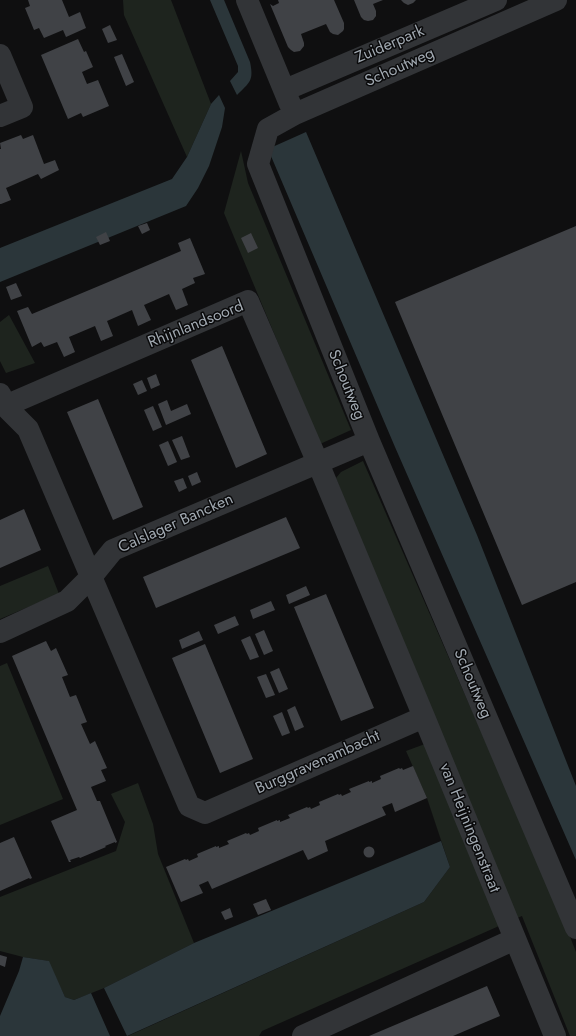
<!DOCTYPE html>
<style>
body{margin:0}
canvas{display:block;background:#0f0f10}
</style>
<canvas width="576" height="1036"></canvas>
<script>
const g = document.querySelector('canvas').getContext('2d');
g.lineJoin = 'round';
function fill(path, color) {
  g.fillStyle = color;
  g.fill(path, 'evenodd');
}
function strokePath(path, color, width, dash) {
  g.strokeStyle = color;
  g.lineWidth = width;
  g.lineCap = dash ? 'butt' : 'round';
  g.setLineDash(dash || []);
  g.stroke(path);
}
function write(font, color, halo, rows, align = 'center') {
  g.font = font + ' Jost,sans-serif';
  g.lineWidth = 3;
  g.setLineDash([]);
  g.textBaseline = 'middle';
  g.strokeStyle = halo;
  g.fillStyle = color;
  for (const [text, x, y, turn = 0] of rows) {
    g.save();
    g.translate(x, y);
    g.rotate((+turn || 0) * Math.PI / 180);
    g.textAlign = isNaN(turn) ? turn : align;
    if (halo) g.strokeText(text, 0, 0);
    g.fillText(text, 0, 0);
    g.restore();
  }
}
const green = new Path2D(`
 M123 0H171L211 104 187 157 124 15Z
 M241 151 248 183 351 430 320 444 224 213Z
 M9 315 35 363 6 373 0 361V322Z
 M363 461 565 924 576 952V1036H570L522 916 512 920 336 478 341 472Z
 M48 566 59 594 0 619V586Z
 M7 663 63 799 0 825V666Z
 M425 744 499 926 262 1031 259 1036H128L424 902 450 867 427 798 406 751Z
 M138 783 153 824 158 854 194 943 104 988 74 1000 65 997 48 961 23 957 0 951V897L116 851 125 822 111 794Z`);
const water = new Path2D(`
 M210 0H224L250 62C254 81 250 82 237 95L230 81 238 72V66Z
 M219 95 225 108 222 127 209 166 198 188 186 206 0 282V248L172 179 187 157 211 104Z
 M306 132 477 535 576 786V860L395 447 268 149Z
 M441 841 450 867 424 902 127 1036 104 988 194 943Z
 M23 957 49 961 65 997 74 1000 91 993 110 1036H0V1016L19 971Z`);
const building = new Path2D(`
 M28 0H62L69 17 80 12 86 28 66 37 63 30 44 38 39 28 34 30 25 8 30 6Z
 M278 0H334L344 23V29L343 31 338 35 333 34 330 32 326 24 301 34 304 43V46L300 51 294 52 291 50 288 47 270 4 273 6 279 3Z
 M354 0H383L373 4 376 11V16L373 20 368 21 364 20 361 17Z
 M401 0H416L413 3 408 5 404 3Z
 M110 25 117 40 108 43 102 29Z
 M78 39 84 52 86 51 93 67 82 72 87 84 98 80 109 106 83 117 81 113 68 119 41 55Z
 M122 54 134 82 126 86 114 57Z
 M21 135 23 139 33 135 44 164 55 160 59 170 41 179 38 174 6 188 11 200 1 204H0V149H1L0 143Z
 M147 223 150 230 142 234 138 226Z
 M576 226V582L522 605 395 302Z
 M106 232 110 241 100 245 96 237Z
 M251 233 258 248 248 253 241 238Z
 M190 238 205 274 193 278 195 283 182 289 188 305 176 310 169 294 144 305 151 320 138 326 132 310 107 321 113 336 101 341 95 326 69 337 75 352 64 357 57 342 44 347 41 342 32 347 17 311 28 307 32 314 106 283 181 251 178 243Z
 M16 283 22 296 11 300 6 287Z
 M222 346 267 454 236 468 191 360Z
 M156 374 160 385 151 389 147 378Z
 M142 380 147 391 138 395 133 384Z
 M98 399 143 507 113 520 67 412Z
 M167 400 171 411 187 404 191 414 166 425 158 404Z
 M153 406 162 427 153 431 144 410Z
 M182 436 190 457 181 460 172 440Z
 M168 441 177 462 168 466 159 445Z
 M197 472 201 482 192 486 188 476Z
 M183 478 187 488 179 492 174 481Z
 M24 509 41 550 0 568V520Z
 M286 517 300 548 156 608 143 577Z
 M306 586 310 595 289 604 286 595Z
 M326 594 374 708 341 721 294 607Z
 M271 601 275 610 253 619 250 610Z
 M235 616 239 625 218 634 214 625Z
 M264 630 273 651 264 655 255 634Z
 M199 631 203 640 182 649 179 640Z
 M250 636 259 657 250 660 241 640Z
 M46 641 51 651 56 648 68 675 62 677 70 697 76 695 87 722 81 724 90 744 95 741 107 768 101 770 106 781 91 787 97 801H100L117 842 115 843V842L105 846 106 847 80 858 79 857 70 860 71 862H69L51 821 77 810 12 656Z
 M205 644 253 759 220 773 172 658Z
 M279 668 288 689 279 693 270 672Z
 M266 674 275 695 266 698 257 677Z
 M295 706 304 727 295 731 287 710Z
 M282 712 290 733 282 736 273 716Z
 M413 766 427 798 395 812 392 803 382 807 386 815 325 841 328 851 308 860 303 850 212 889 208 881 199 885 203 893 181 902 166 867 185 859 186 860 188 859 189 861 198 857 197 854 216 846V847L219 846V848L229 844 227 841 246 833 247 834 249 833 250 835 259 831 258 828 277 820V821L280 820V822L290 818 288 815 307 807 308 808 310 807 311 809 320 805 319 802 338 794 339 795 341 794 342 796 351 792 349 789 369 781V782L372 781V783L381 779 380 776 399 768 400 769 402 768 403 770Z
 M14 837 32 878 30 879 29 878 0 891V843Z
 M363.5 852a5.5 5.5 0 1 1 11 0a5.5 5.5 0 1 1-11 0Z
 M266 899 271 910 258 915 253 904Z
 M230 908 233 917 225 920 221 912Z
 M0 955 7 957 5 967 0 965Z
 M487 986 500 1016 481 1024 453 1036H369Z`);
const minor = new Path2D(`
 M247 0 290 104
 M556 0 295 114 268 129 258 164 369 441 576 928
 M0 55 22 107 0 116
 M285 90 496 0
 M0 394 5 406 28 429 189 806 205 813 424 717 318 463 248 301 5 406
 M0 632 67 601 91 577 113 550 369 441
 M424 717 555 1036
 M303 1036 515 939`);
const streetNames = [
 ["Zuiderpark",390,45,-23],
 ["Schoutweg",400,68,-24],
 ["Rhijnlandsoord",196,325,-22],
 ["Schoutweg",346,385,68],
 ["Calslager Bancken",176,524,-24],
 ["Schoutweg",472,684,67],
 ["Burggravenambacht",318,763,-24],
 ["van Heijningenstraat",469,828,68]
];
fill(green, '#1e241e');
fill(water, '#2b363a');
fill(building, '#404246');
strokePath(minor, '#323437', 22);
write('16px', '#a0a8b0', '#0a0a0b', streetNames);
</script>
